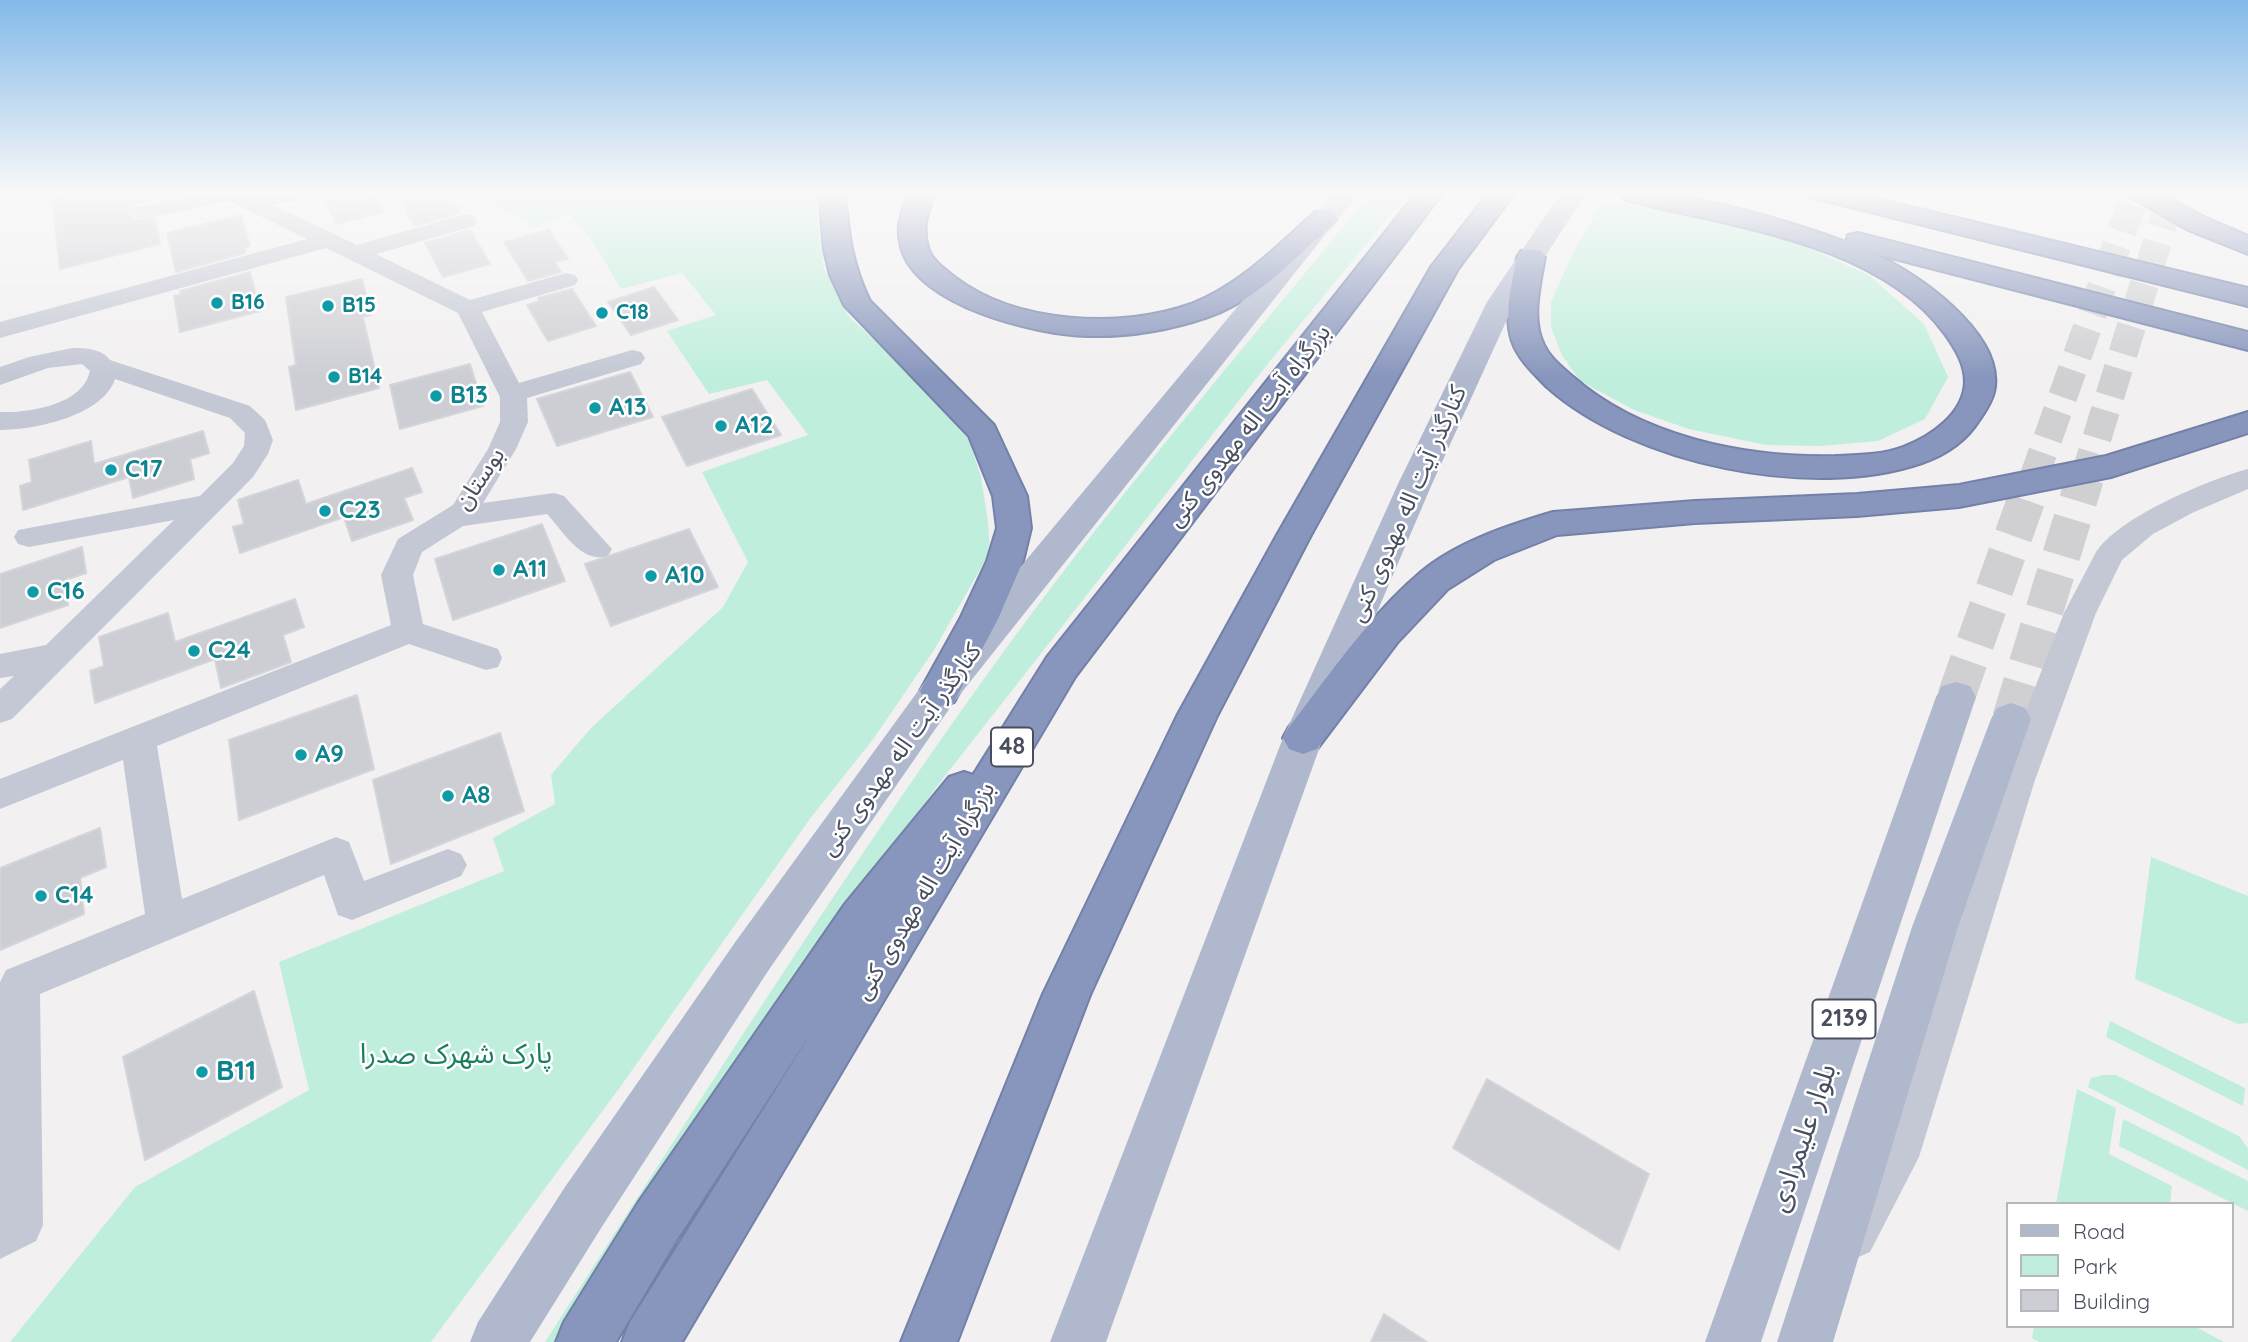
<!DOCTYPE html>
<meta charset="utf-8">
<style>
body{margin:0}
#map{position:relative;width:2248px;height:1342px;overflow:hidden;background:#f2f0f0;font-family:Quicksand,sans-serif}
canvas{display:block}
.legend{position:absolute;left:2006px;top:1202px;width:228px;height:126px;box-sizing:border-box;background:#fff;border:2px solid #b6b8be;margin:0;padding:9px 12px;list-style:none;font-size:21px;color:#484e5d}
.legend li{display:flex;align-items:center;gap:14px;height:35px}
.legend b{width:35px;border:2px solid #b6b8be}
</style>
<div id="map">
<canvas width="2248" height="1342"></canvas>
<ul class="legend">
<li><b style="height:9px;background:#b0b8ce"></b>Road</li>
<li><b style="height:19px;background:#bfefdc"></b>Park</li>
<li><b style="height:19px;background:#cdced4"></b>Building</li>
</ul>
</div>
<script>
const g = document.querySelector('canvas').getContext('2d');
g.lineJoin = 'round';
function fill(path, color) {
  g.fillStyle = color;
  g.fill(path, 'evenodd');
}
function strokePath(path, color, width, dash) {
  g.strokeStyle = color;
  g.lineWidth = width;
  g.lineCap = dash ? 'butt' : 'round';
  g.setLineDash(dash || []);
  g.stroke(path);
}
function write(font, color, halo, rows, align = 'center') {
  g.font = font + ' Quicksand,"Noto Sans Arabic",sans-serif';
  g.lineWidth = 5;
  g.setLineDash([]);
  g.textBaseline = 'middle';
  g.strokeStyle = halo;
  g.fillStyle = color;
  for (const [text, x, y, turn = 0] of rows) {
    g.save();
    g.translate(x, y);
    g.rotate((+turn || 0) * Math.PI / 180);
    g.textAlign = isNaN(turn) ? turn : align;
    if (halo) g.strokeText(text, 0, 0);
    g.fillText(text, 0, 0);
    g.restore();
  }
}
const green = new Path2D(`
 M476 191H819L817 211 824 268 849 317 903 366 969 440 981 477 988 522 990 552 934 650 874 738 812 816 618 1090 431 1342H10L135 1187 309 1090 279 962 504 871 493 838 555 804 551 775 591 728 723 607 748 562 702 472 808 435 767 380 709 394 667 331 716 315 682 273 621 289 594 243 570 215 534 226 482 200Z
 M1373 191H1410L1270 361 945 776 899 838 566 1342H545C689 1118 831 892 986 676 1107 507 1242 350 1373 191Z
 M1602 204H1630L1708 219 1800 244 1869 275 1924 324 1948 377 1925 419 1878 441 1820 446 1766 445 1689 429 1634 410 1580 381 1562 355 1551 328V302L1574 250Z
 M2151 857 2248 896V1023L2238 1024 2135 979Z
 M2110 1021 2245 1088 2243 1106 2106 1037Z
 M2103 1075H2116L2239 1136 2248 1148V1170L2088 1087 2091 1078Z
 M2077 1089 2116 1108 2109 1154 2172 1186 2170 1204H2056Z
 M2123 1119 2248 1181V1211L2119 1146Z
 M2034 1326H2194L2224 1342H2039L2032 1338Z`);
const building = new Path2D(`
 M76 191H148L151 201 135 204 131 213 135 220 155 219 160 244 60 269 52 196Z
 M345 191H372L383 212 336 224 324 196Z
 M396 191H447L460 213 415 226Z
 M241 215 250 246 244 248 245 253 176 272 167 233Z
 M470 230 490 264 443 277 425 243Z
 M549 230 568 259 555 262 561 272 528 281 504 242Z
 M250 272 260 311 180 332 174 296 181 294 180 291Z
 M362 279 371 315 363 317 379 388 296 410 289 367 296 365 286 297Z
 M654 287 678 320 631 335 608 302Z
 M572 289 596 326 548 341 527 305 540 301 538 298Z
 M470 364 483 406 400 429 390 385Z
 M630 372 653 417 557 446 537 399Z
 M752 389 781 435 687 466 662 417Z
 M203 431 209 453 190 459 194 479 133 498 129 477 23 510 20 486 32 482 29 460 91 441 94 464Z
 M412 468 422 492 404 498 413 520 352 541 344 517 240 553 233 527 244 524 238 500 298 480 306 504Z
 M542 524 565 581 453 620 435 559Z
 M689 529 718 587 611 626 585 564Z
 M82 547 86 573 65 580 68 605 0 628V574Z
 M295 599 304 627 283 635 291 662 221 688 215 659 95 703 90 671 104 666 99 637 168 613 175 642Z
 M357 695 374 769 239 820 229 740Z
 M500 733 524 811 391 864 373 780Z
 M100 828 106 867 80 878 84 914 0 950V868Z
 M254 991 282 1087 145 1160 123 1057Z
 M1487 1079 1649 1174 1619 1250 1453 1148Z
 M1384 1314 1427 1342H1371Z`);
const primaryTunnelFar1 = new Path2D(`
 M2033 480 2136 191
 M2084 480 2173 191`);
const primaryTunnel = new Path2D(`
 M1956 697 2034 478
 M2011 719 2085 478`);
const street = new Path2D(`
 M213 191H244L254 196 276 191H314L311 196 273 205 357 245 466 214 474 216 477 221 474 226 376 254 470 300 566 273 575 275 578 280 575 285 482 312 519 383 632 350 641 352 645 358 641 364 527 398 528 422 516 449 483 503 554 493 564 496 612 549 608 556C581 564 564 532 547 514L463 526 422 552 413 575 423 624 498 649 502 658 498 667 486 670 409 644 157 746 182 899 336 837 349 842 364 881 448 849 461 854 467 865 461 876 352 920 338 915 324 875 40 994 43 1225 36 1241 0 1259V982L6 970 145 914 123 760 0 809V779L391 625 381 575 398 539 453 505 488 449 500 422V397L458 313 326 248 0 338V322L307 239 229 201 144 219 136 217 133 212 136 207Z
 M72 348C86 348 102 349 110 360L250 406 265 420 273 440 268 454 253 477 12 719 0 723V689L14 676 0 678V654L46 645 174 520 29 547 18 544 14 537 18 530 200 496 233 463 244 446 245 433 230 418 115 379C103 416 34 430 0 430V412C29 413 83 405 90 371L82 364 48 368 0 385V367L29 357Z
 M2248 469V489L2192 513 2153 534 2122 560 2096 613 2035 780 1919 1157 1870 1252 1854 1259 1838 1252 1831 1236 1878 1147 1999 780 2064 613 2095 554C2116 518 2208 480 2248 469Z`);
const primary = new Path2D(`
 M1334 191H1360L954 702 768 971 603 1225 530 1342H470L478 1322 565 1187 736 941 926 680Z
 M1562 191H1588L1515 302 1432 484 1323 738 1106 1342H1050L1283 738 1398 484 1487 302Z
 M1956 682 1970 686 1976 697 1761 1342H1705L1936 697 1942 686Z
 M2011 703 2025 708 2031 719 1958 927 1833 1342H1777L1912 927 1991 719 1997 708Z`);
const highway = new Path2D(`
 M819 191H845C848 231 852 265 870 301L994 425 1027 496 1031 528 1023 561 998 619 954 702 940 706 926 702 920 691 960 619 987 561 997 528 993 496 969 436 844 305 830 275 824 250Z
 M909 191H935C928 211 922 227 928 247 932 261 946 270 956 278 1017 324 1122 329 1191 304 1240 285 1277 246 1315 212L1324 210 1333 212 1337 218C1330 228 1320 236 1311 244 1280 273 1249 303 1208 317 1170 330 1128 337 1088 336 1036 335 916 306 901 247 895 226 902 211 909 191Z
 M1418 191H1444L1075 677 682 1342H622L630 1322 815 1027 676 1241 616 1342H556L564 1322 638 1203 845 904 949 777 964 772 973 775 1047 657Z
 M1490 191H1516L1458 269 1311 535 1217 716 1090 995 957 1342H901L1043 994 1177 716 1277 535 1431 267Z
 M1624 191C1686 191 1787 220 1846 242L1848 235 1858 233 2248 332V350L1872 253C1915 271 2001 331 1995 386 1994 398 1987 409 1980 419 1967 440 1946 455 1922 463 1812 501 1633 464 1547 387 1534 374 1518 359 1512 341 1503 314 1512 284 1517 257L1521 251 1531 249 1541 251 1545 257C1540 285 1531 319 1544 345 1550 358 1562 367 1572 376 1641 437 1745 458 1835 456 1857 455 1882 455 1903 447 1930 437 1964 414 1965 382 1965 364 1955 348 1945 334 1878 242 1727 226 1625 200L1621 195Z
 M1802 191H1845L2248 288V306L1806 196Z
 M2125 191H2156L2206 218 2248 236V254L2188 230 2129 196Z
 M2248 412V433L2111 477 1959 507 1857 516 1695 523 1557 535 1494 560 1448 589 1397 643 1317 749 1303 754 1289 749 1283 738 1289 727C1330 674 1370 615 1421 572 1457 542 1509 525 1553 512L1695 501 1857 494 1959 485 2106 456Z`);
const markers = [
 [217,303,7,"#0f9aa8"],
 [328,306,7,"#0f9aa8"],
 [602,313,7,"#0f9aa8"],
 [334,377,7,"#0f9aa8"],
 [436,396,7,"#0f9aa8"],
 [595,408,7,"#0f9aa8"],
 [721,426,7,"#0f9aa8"],
 [111,470,7,"#0f9aa8"],
 [325,511,7,"#0f9aa8"],
 [499,570,7,"#0f9aa8"],
 [651,576,7,"#0f9aa8"],
 [33,592,7,"#0f9aa8"],
 [194,651,7,"#0f9aa8"],
 [301,755,7,"#0f9aa8"],
 [448,796,7,"#0f9aa8"],
 [41,896,7,"#0f9aa8"],
 [202,1072,7,"#0f9aa8"]
];
const farCulturenames = [
 ["B16",231,303],
 ["B15",342,306],
 ["C18",616,313],
 ["B14",348,377]
];
const shields = [
 [1012,747,42],
 [1844,1019,63]
];
const shieldNames = [
 ["48",1012,747],
 ["2139",1844,1019]
];
const cultureNames = [
 ["B13",450,396],
 ["A13",609,408],
 ["A12",735,426],
 ["C17",125,470],
 ["C23",339,511],
 ["A11",513,570],
 ["A10",665,576],
 ["C16",47,592],
 ["C24",208,651],
 ["A9",315,755],
 ["A8",462,796],
 ["C14",55,896]
];
const streetNames = [
 ["بزرگراه آیت اله مهدوی کنی",1249,426,-52],
 ["بوستان",480,479,-56],
 ["کنارگذر آیت اله مهدوی کنی",1408,504,-66],
 ["کنارگذر آیت اله مهدوی کنی",901,750,-54],
 ["بزرگراه آیت اله مهدوی کنی",925,891,-59]
];
const nearParknames = [
 ["پارک شهرک صدرا",456,1055]
];
const nearCulturenames = [
 ["B11",216,1072]
];
const nearStreetnames = [
 ["بلوار علیمرادی",1803,1138,-71]
];
fill(green, '#bfefdc');
fill(building, '#cdced4');
strokePath(building, '#d4d4db', 2);
strokePath(primaryTunnelFar1, '#d0d0d3', 29, [29, 15]);
strokePath(primaryTunnel, '#d0d0d3', 38, [38, 19]);
strokePath(highway, '#7381a9', 4);
fill(street, '#c4c8d4');
fill(primary, '#b0b8ce');
fill(highway, '#8896bd');
const sky = g.createLinearGradient(0, 0, 0, 378);
sky.addColorStop(0, '#83bae9');
sky.addColorStop(0.51, '#f9f8f8');
sky.addColorStop(1, '#f9f8f800');
g.fillStyle = sky;
g.fillRect(0, 0, 2248, 378);
for (const [x, y, r, color] of markers) {
  const dot = new Path2D();
  dot.arc(x, y, r, 0, 2 * Math.PI);
  g.fillStyle = color;
  g.fill(dot);
  strokePath(dot, '#fff', 2.5);
}
write('bold 21px', '#0d838f', '#fff', farCulturenames, 'left');
for (const [x, y, w] of shields) {
  const box = new Path2D();
  box.roundRect(x - w / 2, y - 19.5, w, 39, 5);
  g.fillStyle = '#fff';
  g.fill(box);
  strokePath(box, '#484e5d', 2);
}
write('bold 23px', '#484e5d', null, shieldNames);
write('bold 24px', '#0d838f', '#fff', cultureNames, 'left');
write('24px', '#484e5d', '#fff', streetNames);
write('28px', '#197e62', '#fff', nearParknames);
write('bold 28px', '#0d838f', '#fff', nearCulturenames, 'left');
write('28px', '#484e5d', '#fff', nearStreetnames);
</script>
